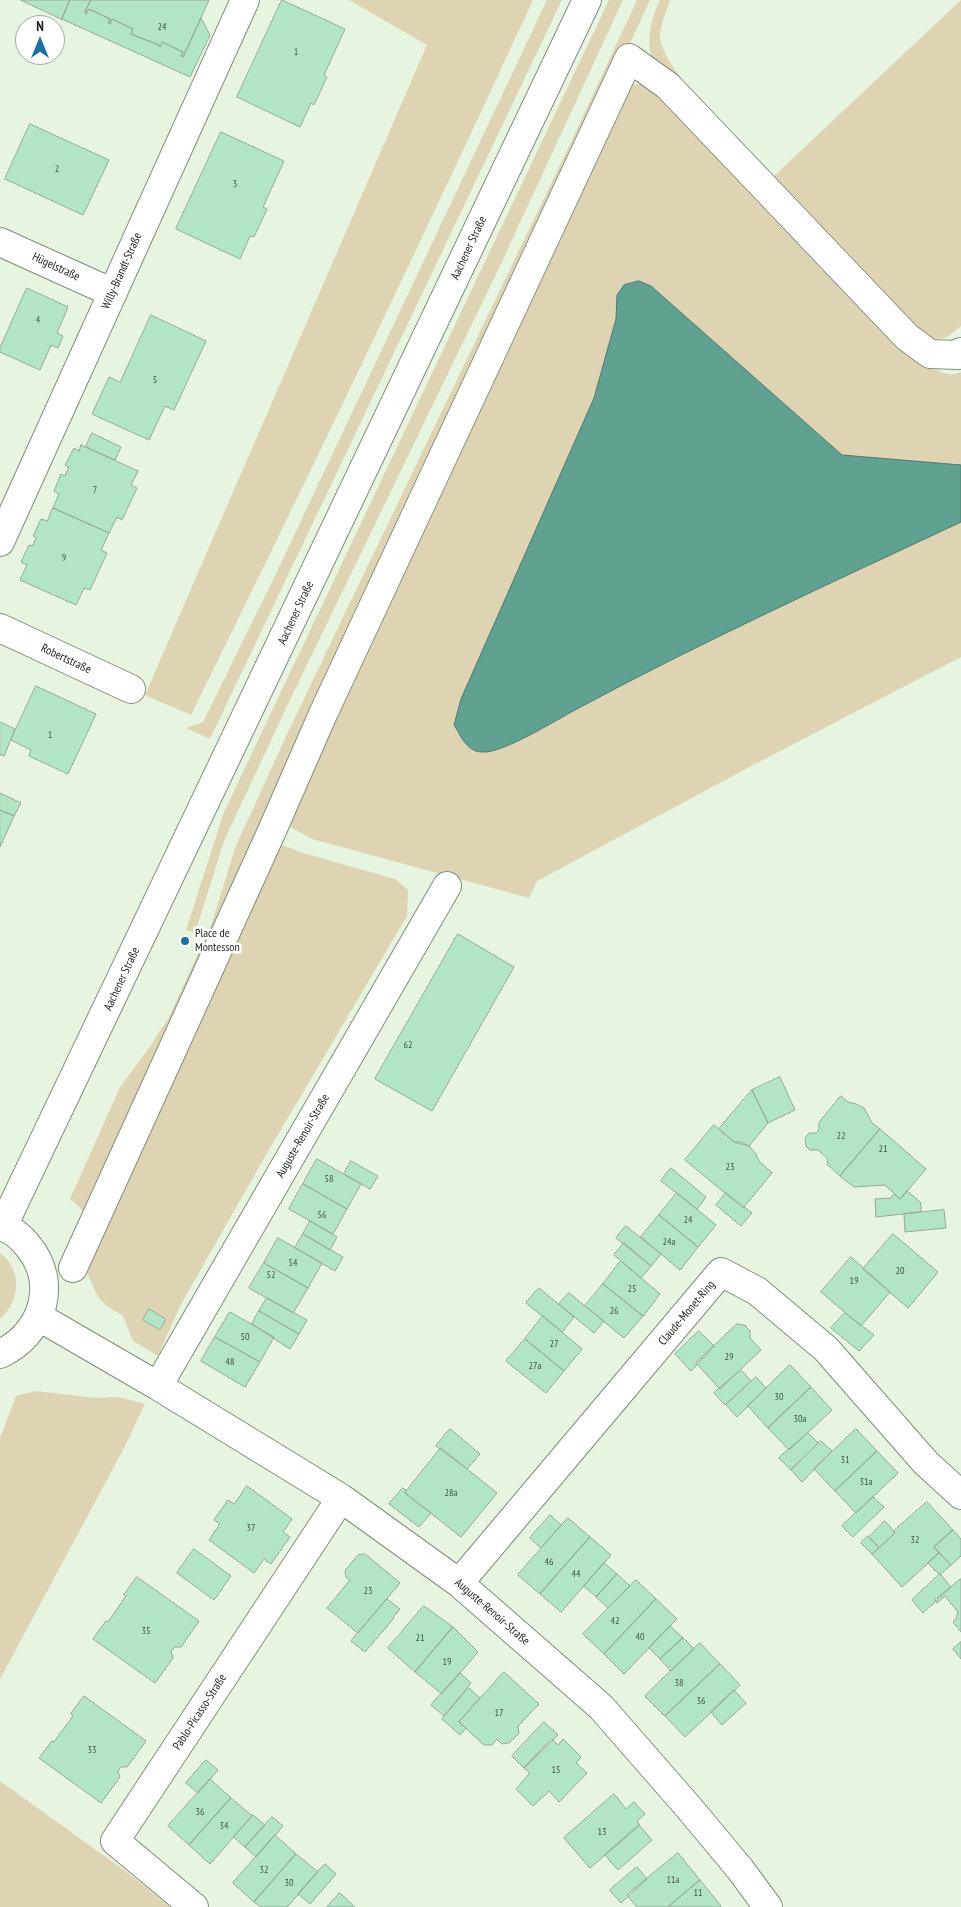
<!DOCTYPE html>
<meta charset="utf-8">
<style>
body{margin:0}
#map{position:relative;width:961px;height:1907px;overflow:hidden;background:#e7f4e0;font-family:"PT Sans Narrow",sans-serif}
canvas{display:block}
.north{position:absolute;left:15px;top:15px;width:50px;height:50px;box-sizing:border-box;background:#fff;border:1px solid #a5a7a4;border-radius:50%;rotate:0deg;font-size:14px;font-weight:700;line-height:20px;text-align:center;color:#1d221b}
.north::after{content:'';display:block;margin:auto;width:18px;height:22px;background:#1f6fa0;clip-path:polygon(50% 0,100% 100%,50% 72%,0 100%)}
</style>
<div id="map">
<canvas width="961" height="1907"></canvas>
<div class="north">N</div>
</div>
<script>
const g = document.querySelector('canvas').getContext('2d');
g.lineJoin = 'round';
function fill(path, color) {
  g.fillStyle = color;
  g.fill(path, 'evenodd');
}
function strokePath(path, color, width, dash) {
  g.strokeStyle = color;
  g.lineWidth = width;
  g.lineCap = dash ? 'butt' : 'round';
  g.setLineDash(dash || []);
  g.stroke(path);
}
function write(font, color, halo, rows, align = 'center') {
  g.font = font + ' "PT Sans Narrow",sans-serif';
  g.lineWidth = 5;
  g.setLineDash([]);
  g.textBaseline = 'middle';
  g.strokeStyle = halo;
  g.fillStyle = color;
  for (const [text, x, y, turn = 0] of rows) {
    g.save();
    g.translate(x, y);
    g.rotate((+turn || 0) * Math.PI / 180);
    g.textAlign = isNaN(turn) ? turn : align;
    if (halo) g.strokeText(text, 0, 0);
    g.fillText(text, 0, 0);
    g.restore();
  }
}
const green = new Path2D(`
 M349 0H533C422 240 308 478 191 715L145 695 427 45Z
 M547 0H562L210 739 186 728 203 722 273 580Z
 M609 0H623L499 268 288 704 224 841 195 933 186 930 224 812Z
 M637 0H650L88 1215 70 1199 120 1087 149 1048 169 1017 212 923 235 848 288 732 570 144Z
 M660 0H670C666 12 660 24 660 37 663 73 747 148 774 176L961 0V326C942 342 939 343 917 330L653 60C645 40 651 19 660 0Z
 M646 83 908 351C920 360 945 381 961 372V657L757 763 537 881 529 898 312 839 283 823 630 85Z
 M274 842 303 853 395 879 408 890 407 916 263 1160 180 1306 158 1356 133 1341 123 1316 107 1306 98 1297 83 1264Z
 M0 1253C23 1270 20 1301 0 1319Z
 M36 1391 96 1398 119 1397 145 1404 123 1450 0 1679V1438L16 1396Z
 M0 1781 128 1873 170 1907H0Z`);
const water = new Path2D(`
 M639 281 651 286 842 455 961 465V522C831 583 701 642 575 710 556 720 502 754 482 752 467 752 461 736 454 725L461 699 594 398 616 319 617 295 624 285Z`);
const building = new Path2D(`
 M21 0H70L62 19Z
 M70 0H91L85 12 86 14 89 9 110 19 108 23 110 24 112 19 133 29 131 34 159 45 160 47 162 42 183 52 181 56 183 57 201 18 210 35 190 77 62 19Z
 M91 0H209L183 57 181 56 183 52 162 42 160 47 159 45 131 34 133 29 112 19 110 24 108 23 110 19 89 9 86 14 85 12Z
 M282 0 345 29 324 75 327 77 314 105 311 103 300 127 237 97Z
 M30 124 109 160 83 215 5 179Z
 M221 132 284 161 263 207 267 209 254 237 250 236 240 259 176 229Z
 M27 288 68 307 57 333 63 336 58 348 51 345 40 370 0 352V348Z
 M151 315 206 341 174 410 165 406 149 440 92 414 109 377 120 382Z
 M92 433 121 447 115 460 86 447Z
 M81 445 138 471 131 485 137 488 122 520 117 517 109 533 53 508 59 494 54 491 61 474 65 476 69 467 65 465 74 448 79 451Z
 M53 508 109 533 101 550 107 553 90 590 84 588 76 605 20 580 27 565 21 562 29 545 33 546 36 538 33 536 41 519 47 521Z
 M36 686 96 714 68 774 29 756 31 750 11 740Z
 M0 722 15 729 4 756 0 754Z
 M0 793 21 803 14 816 0 810Z
 M0 810 14 816 0 847Z
 M458 934 514 967 432 1111 375 1079Z
 M780 1077 795 1110 768 1123 752 1090Z
 M752 1090 768 1123 749 1146 734 1142 719 1129Z
 M841 1096 848 1102 856 1104 864 1108 872 1123 880 1129 840 1176 828 1165 827 1158 818 1150H810L806 1146 805 1138 809 1133H816L819 1130V1123Z
 M714 1125 734 1142H741L750 1147 756 1154 759 1161 772 1173 743 1208 685 1160Z
 M880 1129 926 1169 900 1199 885 1185 854 1187 840 1176Z
 M317 1159 361 1184 347 1209 303 1184Z
 M351 1161 378 1176 370 1189 344 1174Z
 M671 1168 706 1197 697 1209 661 1181Z
 M303 1184 347 1209 333 1234 289 1209Z
 M907 1191 921 1203V1212L876 1217 875 1199 891 1198 894 1194 900 1199Z
 M677 1193 716 1225 698 1247 659 1215Z
 M726 1193 752 1213 741 1226 716 1205Z
 M944 1210 946 1228 905 1232 904 1214Z
 M659 1215 698 1247 680 1270 641 1237Z
 M310 1221 337 1237 330 1250 303 1234Z
 M626 1226 661 1254 651 1266 616 1238Z
 M303 1234 343 1257 335 1271 295 1248Z
 M893 1234 938 1272 908 1308 863 1269Z
 M278 1238 322 1263 308 1288 264 1263Z
 M624 1243 651 1266 641 1278 614 1255Z
 M851 1257 890 1292 861 1326 821 1292Z
 M621 1261 660 1294 643 1316 603 1284Z
 M264 1263 308 1288 293 1313 249 1288Z
 M603 1284 643 1316 624 1338 585 1306Z
 M539 1288 574 1317 562 1332 526 1303Z
 M569 1293 604 1321 594 1333 559 1304Z
 M267 1298 307 1320 299 1334 259 1311Z
 M149 1309 166 1319 160 1330 143 1320Z
 M259 1311 299 1334 290 1349 252 1324Z
 M230 1312 274 1337 260 1362 215 1337Z
 M845 1313 874 1335 859 1351 831 1328Z
 M543 1316 582 1349 564 1371 525 1339Z
 M737 1324 744 1325 750 1331V1338L761 1350 720 1389 696 1363Z
 M699 1331 714 1346 691 1371 675 1354Z
 M215 1337 260 1362 245 1387 201 1361Z
 M525 1339 564 1371 546 1393 506 1361Z
 M790 1365 811 1387 768 1428 748 1406Z
 M741 1370 751 1381 725 1405 714 1393Z
 M756 1377 766 1388 737 1417 726 1405Z
 M811 1387 832 1410 789 1450 768 1428Z
 M450 1429 480 1454 467 1469 436 1446Z
 M856 1429 877 1451 835 1491 814 1469Z
 M808 1433 818 1443 791 1470 779 1458Z
 M821 1441 832 1451 802 1482 791 1470Z
 M441 1448 497 1493 461 1537 405 1493Z
 M877 1451 898 1473 856 1513 835 1491Z
 M247 1486 292 1519 283 1532 290 1537 271 1564 264 1559 254 1573 209 1540 220 1524 214 1520 228 1500 234 1504Z
 M403 1488 406 1491 405 1493 431 1513 419 1527 389 1504Z
 M873 1497 884 1507 853 1537 842 1526Z
 M927 1502 953 1530 934 1547 939 1553 902 1587 872 1554 895 1533 894 1531Z
 M550 1515 561 1525 541 1548 530 1538Z
 M568 1518 590 1537 540 1594 518 1575Z
 M885 1521 895 1533 879 1548 869 1537Z
 M953 1530 961 1539V1556L951 1565 934 1547Z
 M868 1536 879 1548 872 1554 861 1543Z
 M590 1537 611 1555 561 1612 540 1594Z
 M194 1549 231 1576 214 1600 177 1573Z
 M939 1553 951 1565 940 1575 928 1563Z
 M365 1554 400 1583 358 1633 327 1608 350 1580 346 1577 345 1571 358 1555Z
 M604 1563 617 1574 596 1597 584 1586Z
 M617 1574 630 1586 608 1608 596 1597Z
 M940 1574 951 1587 923 1613 912 1600Z
 M137 1577 199 1621 181 1647H175L171 1651 173 1658 155 1683 93 1639 106 1621 108 1622 126 1596 124 1595Z
 M961 1579V1632L953 1622 956 1619 958 1612 945 1596 937 1603 935 1600Z
 M636 1580 656 1599 604 1654 583 1634Z
 M387 1599 400 1609 393 1617 394 1618 365 1652 351 1641Z
 M656 1599 677 1619 624 1674 604 1654Z
 M424 1606 453 1627 415 1672 388 1648Z
 M670 1626 683 1638 660 1659 649 1648Z
 M453 1627 478 1652 442 1694 415 1672Z
 M683 1638 694 1649 671 1671 660 1659Z
 M961 1642V1659L953 1649Z
 M700 1643 720 1664 665 1716 645 1696Z
 M720 1664 740 1685 685 1737 665 1716Z
 M504 1672 539 1704 518 1726 519 1733 509 1743 502 1744 497 1739 492 1745H484L459 1722Z
 M460 1673 471 1683 444 1716 431 1705Z
 M469 1688 480 1698 459 1722 466 1728 460 1735 442 1719Z
 M734 1690 746 1703 722 1725 711 1712Z
 M84 1696 146 1741 127 1767H121L118 1771 120 1777 101 1803 39 1758 52 1741 54 1742 73 1716 71 1714Z
 M544 1722 558 1735 524 1768 512 1756Z
 M552 1739 558 1745 563 1739 581 1757 576 1763 587 1773 559 1802 549 1791 533 1806 516 1789 530 1773 524 1768Z
 M206 1760 218 1770 198 1793 186 1783Z
 M210 1779 231 1798 189 1845 168 1826Z
 M614 1794 626 1809 634 1802 645 1814 637 1821 640 1825 590 1868 564 1838Z
 M231 1798 252 1816 210 1864 189 1845Z
 M253 1815 265 1825 245 1847 234 1837Z
 M272 1817 283 1826 256 1857 245 1847Z
 M639 1825 652 1840 618 1870 605 1855Z
 M275 1835 296 1854 254 1902 233 1883Z
 M678 1853 700 1880 668 1907H637L627 1895Z
 M296 1854 318 1872 287 1907H261L254 1902Z
 M325 1864 336 1874 310 1904 298 1894Z
 M637 1867 647 1879 621 1903 610 1890Z
 M700 1880 721 1906 720 1907H668Z
 M340 1893 355 1907H327Z`);
const street = new Path2D(`
 M0 242 113 293
 M0 542 245 0
 M0 628 131 689
 M73 1268 271 833 323 714 629 58 668 86 907 337 930 354 958 355 961 352
 M39 1317 158 1386 341 1498 459 1583 601 1707 690 1809 740 1869 768 1907
 M158 1386 447 886
 M459 1583 721 1272 757 1291 826 1349 926 1463 961 1495
 M194 1907 115 1841 341 1498`);
const secondary = new Path2D(`
 M0 1226C11 1229 21 1237 28 1246 59 1283 43 1334 0 1354
 M3 1226 587 0`);
const markers = [
 [185,941,5,"#1f6fa0"]
];
const numberNames = [
 ["24",162,27],
 ["1",296,52],
 ["2",57,169],
 ["3",235,184],
 ["4",38,320],
 ["5",155,380],
 ["7",95,490],
 ["9",64,558],
 ["1",50,735],
 ["62",408,1045],
 ["22",841,1136],
 ["21",883,1149],
 ["23",730,1167],
 ["58",329,1179],
 ["56",322,1215],
 ["24",688,1220],
 ["24a",669,1242],
 ["54",293,1263],
 ["20",900,1271],
 ["52",271,1275],
 ["19",854,1281],
 ["25",632,1289],
 ["26",614,1311],
 ["50",245,1337],
 ["27",554,1344],
 ["29",729,1357],
 ["48",230,1362],
 ["27a",535,1366],
 ["30",779,1397],
 ["30a",800,1419],
 ["31",845,1460],
 ["31a",866,1482],
 ["28a",451,1493],
 ["37",251,1528],
 ["32",915,1540],
 ["46",549,1562],
 ["44",576,1574],
 ["23",368,1591],
 ["42",615,1621],
 ["35",146,1631],
 ["40",640,1637],
 ["21",420,1638],
 ["19",447,1662],
 ["38",679,1683],
 ["36",701,1701],
 ["17",499,1713],
 ["33",92,1750],
 ["15",556,1770],
 ["36",200,1812],
 ["34",224,1826],
 ["13",602,1832],
 ["32",264,1870],
 ["11a",673,1880],
 ["30",289,1883],
 ["11",698,1893]
];
const streetNames = [
 ["Aachener Straße",469,248,-65],
 ["Hügelstraße",56,267,25],
 ["Willy-Brandt-Straße",122,271,-66],
 ["Aachener Straße",296,613,-65],
 ["Robertstraße",66,659,25],
 ["Aachener Straße",122,979,-65],
 ["Auguste-Renoir-Straße",303,1136,-60],
 ["Claude-Monet-Ring",687,1313,-50],
 ["Auguste-Renoir-Straße",492,1612,41],
 ["Pablo-Picasso-Straße",200,1712,-57]
];
const poiNames = [
 ["Place de",195,934],
 ["Montesson",195,948]
];
fill(green, '#ded4b4');
fill(water, '#60a192');
strokePath(water, '#4c7b6e', 1);
fill(building, '#b2e5c4');
strokePath(building, '#95a99c', 1);
strokePath(street, '#828e7c', 30);
strokePath(secondary, '#828e7c', 30);
strokePath(street, '#fff', 28);
strokePath(secondary, '#fff', 28);
for (const [x, y, r, color] of markers) {
  const dot = new Path2D();
  dot.arc(x, y, r, 0, 2 * Math.PI);
  g.fillStyle = color;
  g.fill(dot);
  strokePath(dot, '#fff', 2);
}
write('10px', '#425345', null, numberNames);
write('12px', '#1d221b', '#fff', streetNames);
write('12px', '#1d221b', '#fff', poiNames, 'left');
</script>
